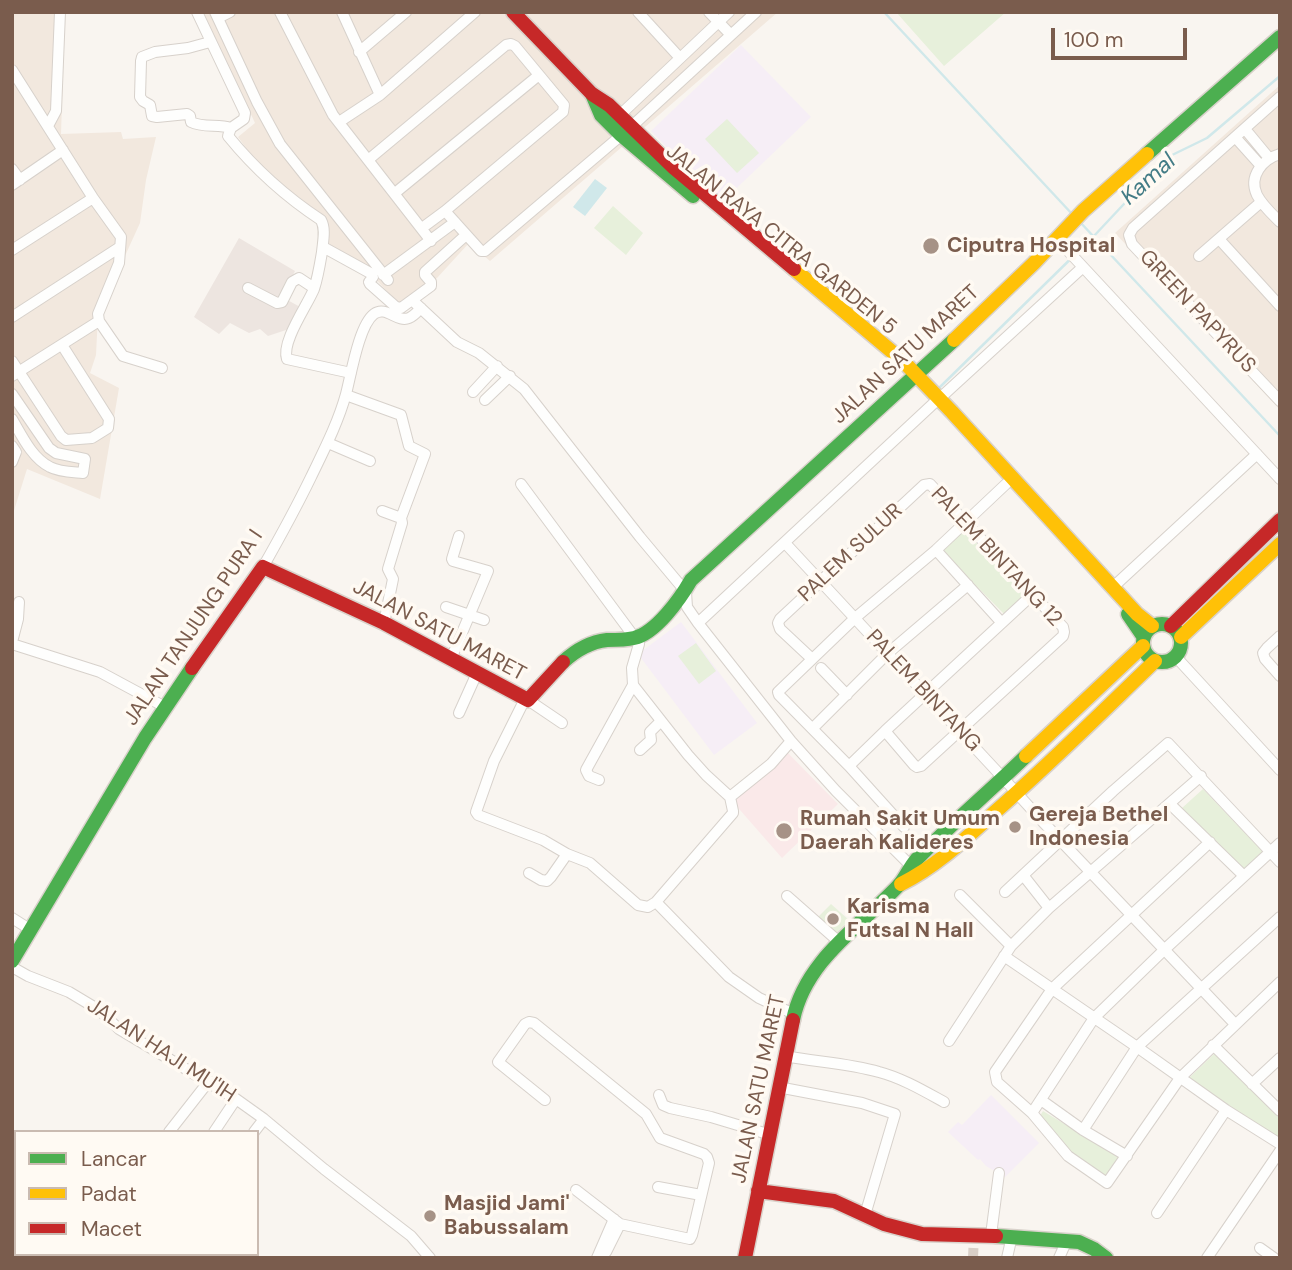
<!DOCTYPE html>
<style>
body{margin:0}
#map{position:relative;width:1292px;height:1270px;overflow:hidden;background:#f9f5f0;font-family:"DM Sans",sans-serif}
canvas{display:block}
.frame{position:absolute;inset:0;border:14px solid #7a5c4d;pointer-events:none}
.legend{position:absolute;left:14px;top:1130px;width:245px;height:126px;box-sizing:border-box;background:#fffaf3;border:2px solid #cabbb1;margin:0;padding:9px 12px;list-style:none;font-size:21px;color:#7a5c4d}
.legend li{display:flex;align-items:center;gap:14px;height:35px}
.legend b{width:35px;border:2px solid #cabbb1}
.scale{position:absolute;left:1051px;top:28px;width:136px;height:32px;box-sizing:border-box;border:4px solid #7a5c4d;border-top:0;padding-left:9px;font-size:21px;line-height:24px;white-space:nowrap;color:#7a5c4d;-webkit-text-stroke:5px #fffaf3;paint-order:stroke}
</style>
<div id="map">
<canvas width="1292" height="1270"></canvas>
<div class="frame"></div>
<ul class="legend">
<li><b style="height:9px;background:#4caf50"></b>Lancar</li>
<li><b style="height:9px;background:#ffc107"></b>Padat</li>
<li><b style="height:9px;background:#c62828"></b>Macet</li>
</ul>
<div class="scale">100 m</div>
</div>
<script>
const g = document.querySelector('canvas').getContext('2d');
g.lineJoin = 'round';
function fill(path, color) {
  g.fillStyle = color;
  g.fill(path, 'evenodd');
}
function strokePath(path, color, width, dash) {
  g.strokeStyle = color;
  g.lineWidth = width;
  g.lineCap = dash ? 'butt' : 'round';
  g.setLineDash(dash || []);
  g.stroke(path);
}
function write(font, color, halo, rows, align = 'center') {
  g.font = font + ' "DM Sans",sans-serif';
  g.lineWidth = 7;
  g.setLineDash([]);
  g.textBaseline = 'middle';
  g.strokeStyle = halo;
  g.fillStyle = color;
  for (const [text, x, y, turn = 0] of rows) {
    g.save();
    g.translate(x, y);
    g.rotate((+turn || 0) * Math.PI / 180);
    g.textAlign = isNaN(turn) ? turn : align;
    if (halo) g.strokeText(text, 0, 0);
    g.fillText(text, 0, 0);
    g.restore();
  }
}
const residential = new Path2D(`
 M12 12H65L61 134 121 132 123 139 156 137 146 180 140 223 98 315 96 355 90 373 119 388 100 499 27 469 12 517Z
 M203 12H778L490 261 469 243 437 278 401 307 372 275 325 248V218L262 170 238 137 255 123Z
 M1280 85V410L1115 233Z`);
const industrial = new Path2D(`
 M239 238 295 271 282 297 302 308 289 329 268 336 260 329 249 333 230 323 219 334 194 317Z`);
const education = new Path2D(`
 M741 45 811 117 721 203 651 131Z
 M681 622 757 723 714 755 638 654Z
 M991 1095 1039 1143 1005 1177 986 1166 980 1159 978 1160 948 1132 958 1122 962 1125Z`);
const medical = new Path2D(`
 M786 751 838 804 782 858 733 802Z`);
const green = new Path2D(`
 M896 12H1006L944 66Z
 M727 119 759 153 737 173 705 139Z
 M613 206 643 233 626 255 594 228Z
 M964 529 1026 598 1005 615 942 551Z
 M696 643 716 671 699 684 678 656Z
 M1203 789 1264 853 1245 872 1182 808Z
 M831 904 849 920 835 935 817 918Z
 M1215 1053 1280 1119V1140L1189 1078Z
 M1043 1111 1121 1158 1107 1180 1065 1151 1038 1119Z`);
const water = new Path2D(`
 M595 179 607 188 585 216 573 207Z`);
const stream = new Path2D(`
 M884 12 1073 215
 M1080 222 1280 436
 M940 387 1093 237 1168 157 1207 138 1280 76`);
const streetTunnel = new Path2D(`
 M973 1258 974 1235`);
const street = new Path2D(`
 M197 12 245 113 244 119 231 128C218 124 203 128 191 122L190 116 187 114 157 117 152 116 150 105 143 101 140 97 141 61 142 57 155 52 188 48 210 42
 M215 12 257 102 280 144 388 280
 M280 12 333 115 431 241
 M342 12 380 95
 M638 12 680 58
 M709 12 731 35
 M218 18 230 12
 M359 52 406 12
 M12 70 93 198 121 237 119 263 98 314 99 321 123 356 162 368
 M1280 97 1133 228 1129 235 1132 244 1280 401
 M620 115 729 12
 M339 122 380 95 475 12
 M48 126 56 111 60 12
 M231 128 228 136C255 169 286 197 321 220 326 229 323 241 322 252 320 264 318 277 314 289 307 306 281 342 287 359L351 373
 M1245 129 1269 158
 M1235 137 1261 166
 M1280 154C1263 159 1248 176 1257 195 1262 205 1272 214 1280 222
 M368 160 506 45 511 44 515 46 564 105 563 112 445 211 422 228
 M12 169 20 180
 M12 185 63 150
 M395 193 539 75
 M445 211 481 251H485L631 127 756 12
 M1057 239 1280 479
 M1219 239 1280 306
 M323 247 372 274 373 277 369 282 370 284 396 307 401 308 431 286V282L425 275V272L466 235
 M12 250 93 198
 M1199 256 1261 202
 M383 275 455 222
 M248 288 277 303 282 302 292 282 299 278 314 288
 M412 300 457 342 479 353 524 389 640 537 686 592 687 607 698 623 791 741 836 791 915 870
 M12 317 120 247
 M12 361 61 436 66 440 92 438 108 428 109 419 62 345
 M12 376 99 321
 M473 392 497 366
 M12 394 49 448 56 453 85 459 83 473C73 472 59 472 50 467 32 458 22 436 12 419
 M346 395 401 415 409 446 425 454 401 518 402 523 388 569 393 579 384 623
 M939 399 1083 267
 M485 400 510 376
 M328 443 370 461
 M12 446 16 452 12 462
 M521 484 635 638
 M382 511 401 518
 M785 543 1004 779 1043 822 1235 1024
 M936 550 1001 622
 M263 567C280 537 296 508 311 477 324 450 338 423 346 394 351 375 359 325 374 314 386 305 397 323 409 318 414 316 418 311 421 308
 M1112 588 1257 454
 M446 607 484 620
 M698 623 934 403
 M1280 636 1267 648 1263 653 1265 659 1280 676
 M12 642 18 619 19 602
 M12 644 100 672 165 707
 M1176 657 1280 770
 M811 658 780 629 778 623 780 619 924 485 930 484 1063 627 1064 632 1063 636 921 766 917 767 914 765 885 731
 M451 659 488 571 453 561 452 559 459 536
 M821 668 847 695
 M525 699 494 761 476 812 478 815 543 840 567 854 590 863 638 905 648 907 656 902 733 813V811L730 797 706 775 688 755 633 685 632 668 639 644 638 638
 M528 700 562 723
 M459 713 477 673
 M813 728 887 654 968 585
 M640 750 651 740 650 732 660 722
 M849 766 885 731 1032 595
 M599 780 589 776 586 770 633 685
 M730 797 771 764 791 741
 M1170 804 1244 876
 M904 827 849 766 779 695 778 692 855 618 936 550 1006 484
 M1210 842 1052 989 995 1072 997 1082 1032 1113 1068 1156 1107 1183 1180 1078 1280 982
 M529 873 541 880 547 881 551 877 567 854
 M1023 875 1049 908
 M1005 892 1113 791 1168 743 1280 862
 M960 895 1011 946
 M787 896 838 941
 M656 902 729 977 759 998 794 1014
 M12 918 31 930
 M1004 956 1137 1047 1226 1110 1280 1144
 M12 967 28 976 69 992 99 1010 119 1029 236 1099 264 1119 324 1169 411 1236 430 1258
 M949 1041 1011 946 1049 908 1201 776
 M1213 1045 1280 1111
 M785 1056C816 1062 848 1063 879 1072 902 1078 924 1091 944 1102
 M1252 1084 1280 1058
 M778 1087 862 1103 895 1114 865 1215
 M659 1095 663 1105 670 1108 711 1117 771 1135
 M545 1100 498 1062 525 1024 529 1022 534 1023 646 1114 660 1138 704 1154 707 1157 709 1163 692 1235 690 1239 620 1224 576 1190
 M1041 1100 1083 1130 1127 1156
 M1032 1113 1094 1018 1165 949 1280 843
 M1083 1130 1137 1047 1280 917
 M169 1132 209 1081
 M214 1132 236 1099
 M254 1132 264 1119
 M658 1187 701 1195
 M1157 1213 1226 1110
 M991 1235 999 1173
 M1260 1248 1274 1258
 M606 1252 620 1224
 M597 1258 614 1219
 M1007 1258 1012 1236
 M1059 1258 1067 1240
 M1207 1258 1280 1151`);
const fast = new Path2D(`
 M592 94 601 115 621 135 693 196
 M1147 154 1280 37
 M1128 614 1143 636
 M1143 643a19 19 0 1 1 38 0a19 19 0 1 1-38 0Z
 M563 662C576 650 589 642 607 640 616 640 625 640 634 638 656 633 680 599 691 580L954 340
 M12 961 145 738 192 668
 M793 1020C805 961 859 927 898 886 905 879 909 868 916 860 951 824 990 791 1026 756
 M996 1236 1079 1242 1094 1249 1106 1258`);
const slow = new Path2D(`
 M794 269 903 361 952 412 1137 614 1152 626
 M954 340 1034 263 1083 211 1147 154
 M1181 637 1280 544
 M1026 756 1143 646
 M901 884C937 866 965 839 995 812 1050 764 1102 712 1155 661`);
const jam = new Path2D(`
 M513 12 592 94 609 105 674 168 794 269
 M1171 626 1280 520
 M192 668 263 567 384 623 528 700 563 662
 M758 1191 834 1201 884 1224 922 1234 996 1236
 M745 1258 793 1020`);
const markers = [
 [931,246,9,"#a69286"],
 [1015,827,7,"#a69286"],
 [784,831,9,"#a69286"],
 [833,919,7,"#a69286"],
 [430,1216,7,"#a69286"]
];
const streetNames = [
 ["JALAN RAYA CITRA GARDEN 5",781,240,39],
 ["GREEN PAPYRUS",1197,312,47],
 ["JALAN SATU MARET",906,355,-43],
 ["PALEM SULUR",851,553,-43],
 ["PALEM BINTANG 12",996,557,47],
 ["JALAN TANJUNG PURA I",194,628,-56],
 ["JALAN SATU MARET",439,631,28],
 ["PALEM BINTANG",923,691,47],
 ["JALAN HAJI MU'IH",161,1051,33],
 ["JALAN SATU MARET",759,1089,-78]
];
const poiNames = [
 ["Ciputra Hospital",947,246],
 ["Gereja Bethel",1029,815],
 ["Indonesia",1029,839],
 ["Rumah Sakit Umum",800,819],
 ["Daerah Kalideres",800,843],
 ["Karisma",847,907],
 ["Futsal N Hall",847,931],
 ["Masjid Jami'",444,1204],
 ["Babussalam",444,1228]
];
const waterNames = [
 ["Kamal",1149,180,-42]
];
fill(residential, '#f2e8de');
fill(industrial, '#ede5e0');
fill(education, '#f6eef6');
fill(medical, '#fae9e9');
fill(green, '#e7f0db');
fill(water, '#d0e8ea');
strokePath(stream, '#d0e8ea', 2.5);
strokePath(streetTunnel, '#d9cfc7', 10, [10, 5]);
strokePath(street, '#d7d1cb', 12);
strokePath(fast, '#d9d2cb', 17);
strokePath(slow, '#d9d2cb', 17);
strokePath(jam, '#d9d2cb', 17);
strokePath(street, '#fefefd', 10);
strokePath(fast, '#4caf50', 14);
strokePath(slow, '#ffc107', 14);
strokePath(jam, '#c62828', 14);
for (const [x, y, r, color] of markers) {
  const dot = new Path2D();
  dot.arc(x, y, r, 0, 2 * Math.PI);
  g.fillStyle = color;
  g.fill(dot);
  strokePath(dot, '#fffaf3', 2.5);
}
write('21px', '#7a5c4d', '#fffaf3', streetNames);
write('bold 21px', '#7a5c4d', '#fffaf3', poiNames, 'left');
write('italic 23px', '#437c86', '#fffaf3', waterNames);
</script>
